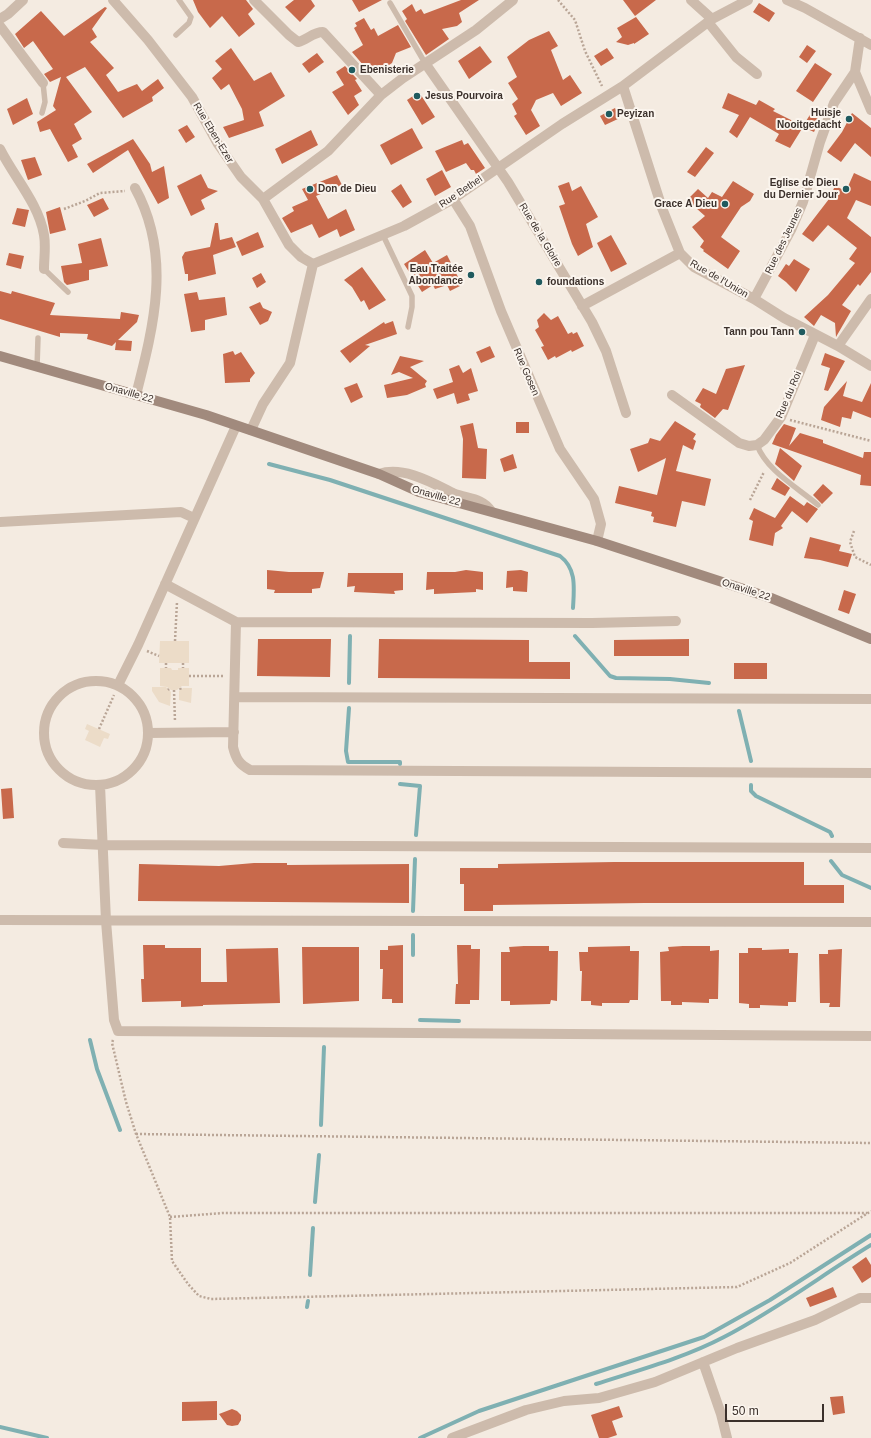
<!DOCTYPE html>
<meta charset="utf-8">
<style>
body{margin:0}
#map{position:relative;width:871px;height:1438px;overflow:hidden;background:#f4ebe1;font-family:Helvetica,sans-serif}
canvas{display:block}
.scale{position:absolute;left:725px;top:1404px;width:99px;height:18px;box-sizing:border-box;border:2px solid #3b302b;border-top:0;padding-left:5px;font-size:12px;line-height:14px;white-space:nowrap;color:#3b302b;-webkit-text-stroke:3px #fbf5ee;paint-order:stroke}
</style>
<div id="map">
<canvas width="871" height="1438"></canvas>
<div class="scale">50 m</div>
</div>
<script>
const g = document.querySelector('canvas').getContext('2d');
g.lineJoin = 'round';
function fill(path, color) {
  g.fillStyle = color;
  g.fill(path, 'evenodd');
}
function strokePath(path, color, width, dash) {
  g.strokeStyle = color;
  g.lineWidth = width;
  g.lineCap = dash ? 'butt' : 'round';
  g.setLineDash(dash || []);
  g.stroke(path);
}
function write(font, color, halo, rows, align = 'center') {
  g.font = font + ' Helvetica,sans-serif';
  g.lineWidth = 4;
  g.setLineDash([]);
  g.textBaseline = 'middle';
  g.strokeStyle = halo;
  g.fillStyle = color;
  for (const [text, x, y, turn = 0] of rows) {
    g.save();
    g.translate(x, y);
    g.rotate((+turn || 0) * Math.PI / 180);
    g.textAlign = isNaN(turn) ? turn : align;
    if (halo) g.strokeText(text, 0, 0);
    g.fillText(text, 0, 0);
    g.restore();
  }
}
const plaza = new Path2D(`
 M160 641H189V663H159Z
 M160 668H171L172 670H178V668H189V686H182L177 690H171L167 687 160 686Z
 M166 687 171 692 170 706 159 702 152 691V687Z
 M183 688H192L191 703 179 700V691Z
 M87 724 110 734 108 739 104 738 100 747 85 740 89 731 85 729Z`);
const stream = new Path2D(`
 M269 464 330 480 560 556C577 569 574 588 573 608
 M575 636 610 676 616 678 670 679 709 683
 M349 683 350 636
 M349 708 346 751 348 762H400V764
 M739 711 751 761
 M400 784 420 786 416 835
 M751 785V791L756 796 830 832 832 836
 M831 861 842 875 871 888
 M413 911 415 859
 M413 935V955
 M420 1020 459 1021
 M90 1040 97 1069 120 1130
 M321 1125 324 1047
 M315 1202 319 1155
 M310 1275 313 1228
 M307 1307 308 1301
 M596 1384C639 1370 684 1358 724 1337 776 1310 822 1275 871 1245
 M0 1427 47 1438
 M420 1438 479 1411 704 1337 770 1300 871 1235`);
const building = new Path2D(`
 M193 0H246L253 9 248 14 255 24 239 37 222 16 210 28 198 12Z
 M294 0H311L315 6 300 22 285 7Z
 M352 0H382L359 12Z
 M461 0H479L459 13 462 22 457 26 442 29 449 39 426 55 405 21 407 19 402 11 412 4 416 12 421 9 424 14Z
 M623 0H656L635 16Z
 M759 3 775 13 769 22 753 12Z
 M105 7 107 8 92 29 97 37 90 42 114 68 106 75 118 92 137 84 142 91 158 79 164 88 152 97 153 101 123 118 85 67 66 77 92 112 74 124 82 139 72 145 78 157 68 162 50 129 40 132 37 122 56 110 53 106 61 77 50 82 44 74 53 69 33 41 24 48 15 34 41 11 64 36Z
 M636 17 649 34 634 44V43L628 45 616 42 622 37 617 28Z
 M364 18 371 30 374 28 378 36 398 25 411 47 396 53 392 63 375 74 370 73 352 52 363 45 354 28 357 26 355 23Z
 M549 31 558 46 551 50 563 80 570 75 582 93 561 106 553 93 536 100 531 110 540 126 526 135 514 116 517 114 512 104 518 99 508 83 517 77 507 57 529 40Z
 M807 45 816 51 807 63 799 57Z
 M480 46 492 62 469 79 458 61Z
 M231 48 254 81 271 72 285 96 259 112 264 126 229 138 223 127 244 120 242 109 229 84 221 90 212 78 222 69 215 61Z
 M607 48 614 58 601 66 594 56Z
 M317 53 324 62 309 73 302 64Z
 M815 63 832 74 813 102 796 91Z
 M345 66 357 79 355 80 362 91 354 96 359 105 348 115 332 92 344 85 336 72Z
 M419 92 435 117 422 125 407 100Z
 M728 93 756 105 759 100 775 109 773 111 803 126 811 113 820 119 814 132 803 127 790 148 775 141 779 134 750 117 737 138 729 132 739 115 722 108Z
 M27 98 33 114 13 125 7 109Z
 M615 108 620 118 605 125 600 116Z
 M852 113 871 128V157L855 143 841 162 827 152 842 132Z
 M187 125 195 137 186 143 178 130Z
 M412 128 423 148 391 165 380 145Z
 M311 130 318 145 282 164 275 149Z
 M133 139 150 164 152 172 164 166 169 198 158 204 128 150 93 173 87 164Z
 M462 140 464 145 468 143 485 168 476 174 474 170H471L466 163 446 172 435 151Z
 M706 147 714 153 695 177 687 172Z
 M35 157 42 175 28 180 21 160Z
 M442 170 451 187 435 196 426 179Z
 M854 173 871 181V206L856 200 847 218 871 237V272L860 286 858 284 842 305 851 311 836 337 835 323 821 315 814 326 804 317 828 295 855 263 849 259 857 248 828 225 813 242 802 234 829 199 835 186 846 191Z
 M201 174 208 188 218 191 201 200 205 209 191 216 177 186Z
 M337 175 342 185 316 196 328 219 346 209 355 230 340 237 337 229 319 238 312 224 291 233 282 218 294 211 292 207 308 200 302 189Z
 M733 181 754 194 750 201 741 207 721 237 740 251 728 269 703 251 704 250 700 247 704 241 692 227 705 216 687 200 698 189 708 198 712 192 722 197Z
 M569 182 572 191 581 186 598 217 586 224 593 247 578 256 572 244 559 206 565 204 558 186Z
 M401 184 412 202 403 208 391 191Z
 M103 198 109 209 94 217 87 205Z
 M60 207 66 230 50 234 46 212Z
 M17 208 29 210 25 227 12 224Z
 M215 223H218L220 240 232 237 236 247 213 255 216 274 188 281V274H185L182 257 185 252 210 247Z
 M258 232 264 247 242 256 236 242Z
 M611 235 627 264 611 272 597 243Z
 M101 238 108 266 89 270V280L67 285 64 282 61 266 82 263 78 244Z
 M425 250 433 263 447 255 462 285 450 291 447 285 435 289 433 285 422 292 404 264Z
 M9 253 24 256 21 269 6 265Z
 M794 259 810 269 796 292 786 282 778 276 786 264 789 266Z
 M362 267 386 300 369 310 364 300 361 302 352 287 344 280Z
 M261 273 266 282 257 288 252 278Z
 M0 291 11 294 12 291 55 303 50 315 120 319 121 312 139 315 137 322 118 340 132 341 131 351 115 350 116 342 112 346 87 339 88 334 60 333V337L0 319Z
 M197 292 199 300 225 297 227 315 205 320V330L191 332 184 294Z
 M260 302 263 308 272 312 268 321 260 325 249 307Z
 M544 313 551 320 558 316 568 334 572 332 573 334 577 332 584 346 572 352 571 350 556 358 555 356 548 360 541 347 544 346 535 330 539 327 537 320Z
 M393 321 397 334 365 345 370 346 350 363 340 351 384 322 385 324Z
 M490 346 495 357 481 363 476 352Z
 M233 351 235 355 241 352 255 373 250 379V382L225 383 223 354Z
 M825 353 845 361 828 391 824 390 830 368 821 365Z
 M400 356 424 361 410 367 427 381 425 384 426 387 407 395 387 398 384 385 413 378 399 372 391 375Z
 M459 365 463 373 471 368 478 391 468 394 470 400 457 404 454 393 437 399 433 389 453 382 449 369Z
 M745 365 728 410 723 409 715 418 700 407 701 404 695 401 703 388 716 394 726 369Z
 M847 381 843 396 862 402 871 383V418L853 411 851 419 842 417 840 427 821 420 824 407Z
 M357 383 363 397 351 403 344 388Z
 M675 421 696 434 693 439 696 441 693 450 683 445 676 471 711 479 705 506 682 501 676 527 653 522 654 517 651 516 652 512 615 503 619 486 657 495 666 458 638 472 630 449 648 443 650 438 660 441Z
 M516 422H529V433H516Z
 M473 423 478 448 487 449 486 479 462 478 463 439 460 426Z
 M784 424 796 428 789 446 800 433 823 440V443L863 458 864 452H871V486L860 485 861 475 772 444 776 435Z
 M780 448 802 466 794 481 775 464Z
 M513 454 517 468 504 472 500 459Z
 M777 478 790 488 785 496 771 489Z
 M823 484 833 493 822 504 813 495Z
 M790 496 804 506 807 502 818 509 807 523 792 511 781 526 783 528 775 533 773 546 749 540 753 521 749 519 754 508 775 518Z
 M810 537 841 545 839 551 852 554 848 567 820 560 804 558Z
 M267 570 289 572H324L320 588 312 589V593H274L275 590 267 589Z
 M466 570 483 572V590L476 589V592L434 594V589L426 590 427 572H455Z
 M521 570 528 572 527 592 513 591V587L506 588 507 571Z
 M348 573H403V590L394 591 395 594 354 592 355 586 347 587Z
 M844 590 856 594 849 614 838 610Z
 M258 639H331L330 677 257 676Z
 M379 639 529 640V662H570V679L378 678Z
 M689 639V656H614V640Z
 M734 663H767V679H734Z
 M12 788 14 818 3 819 1 789Z
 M614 862H804V885H844V903H644L493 905V911H464V884H460V868H498V864Z
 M254 863H287V865L409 864V903L138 901 139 864 219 866Z
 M143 945H165V948H201V982H227L226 949 278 948 280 1003 203 1005V1006L181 1007V1001L142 1002 141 979H144Z
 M403 945V1003H392V999H382L383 969H380V950H388V946Z
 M457 945H471V949H480L479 1000H470V1004H455L456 984H458Z
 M524 946H549V951H558L557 1001 551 1000 550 1004 510 1005V1001H501V952H510L509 947Z
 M630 946V951H639L638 1000H630L629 1003H602V1006L591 1005V1001H581L582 971H580L579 952H588V947Z
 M683 946H710V951L719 950 718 999H709V1003L682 1002V1005H671V1001H661L660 952 669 951 668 947Z
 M302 947H359V1001L303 1004Z
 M748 948H762V950L789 949V953H798L796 1002H788V1006L760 1005V1008H749V1004L739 1003V953H748Z
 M842 949 840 1007H829L830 1003H820L819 954H828V950Z
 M866 1257 871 1265V1277L862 1283 852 1267Z
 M833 1287 837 1297 810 1307 806 1298Z
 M843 1396 845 1413 833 1415 830 1397Z
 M217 1401V1420L182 1421V1402Z
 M619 1406 623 1417 612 1421 617 1435 608 1438H599L591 1415Z
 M232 1409 237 1411 241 1415V1420L238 1425 232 1426 227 1425 219 1414Z`);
const path = new Path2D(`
 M558 0 575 20 585 51 602 86
 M64 209 85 201 100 193 125 191
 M790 420 871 441
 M750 500 764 472
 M854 531 850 542 855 557 871 565
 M175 641 177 602
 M147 651 159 656
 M166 663V668
 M183 663V668
 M189 676H225
 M180 688 181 690
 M168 690 169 689
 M174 690 175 722
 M99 729 114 695
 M113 1040 112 1043 126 1102 136 1134 170 1217 172 1261 188 1284 199 1296 211 1299 737 1287 790 1263 871 1211
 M136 1134 871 1143
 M170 1217 223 1213H867`);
const lane = new Path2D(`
 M390 3 425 63
 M176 35 189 23 191 17 179 0
 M42 113 45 102 43 83
 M383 235 412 296V307L408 327
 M44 269 68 292
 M37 367 38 338
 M757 445C767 471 797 487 818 505`);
const street = new Path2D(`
 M113 0 148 40 192 97 218 144 241 177 263 199 289 245 301 257 313 264
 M254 0 289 35 298 42C307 40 313 32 323 32L381 95
 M691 0 712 19
 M787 0 805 8 871 45
 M0 19 8 14 23 0
 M708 22 736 57 757 74
 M0 26 43 83
 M860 38 855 72 871 110
 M425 63 508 182 592 322 606 351 626 413
 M623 86 662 208 680 253 694 267 754 299 784 318 838 346 871 366
 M0 149C14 177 39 204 44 235 46 246 44 258 44 269
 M135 188C172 255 154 325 136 395
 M263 199 328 151 381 95 403 78 476 30 513 0
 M453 199 470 226 501 311 560 449 594 499 601 524 597 541
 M754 299 791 230 803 202 820 142 834 103 855 72
 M582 306 680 253
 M838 346 871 299
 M672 395 739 443 749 446 757 445 764 440 781 417 815 335
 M251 430 263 404 290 363 313 264 404 226 453 199 562 124 623 86 712 19 748 0
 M379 474C403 466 431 482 453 493 466 499 482 497 491 511
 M0 522 181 512 194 518
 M165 584 236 622 592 623 676 621
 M236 622 233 747C236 759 239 764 250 770L871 773
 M44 733a52 52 0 1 1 104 0a52 52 0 1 1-104 0Z
 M118 685 138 645 236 426
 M235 697 871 699
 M148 733 234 732
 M100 785 106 921 114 1020 118 1031 871 1036
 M63 843 104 845 871 848
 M0 920 871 922
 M703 1362 721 1414 727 1438
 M452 1438 526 1410 564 1401 599 1398 655 1382 737 1348 815 1320 860 1298H871`);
const secondary = new Path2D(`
 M0 356 206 415 379 474 419 492 597 541 771 598 871 639`);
const markers = [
 [352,70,4,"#1f5a5e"],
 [417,96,4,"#1f5a5e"],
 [609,114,4,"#1f5a5e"],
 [849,119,4,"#1f5a5e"],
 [310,189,4,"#1f5a5e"],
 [846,189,4,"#1f5a5e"],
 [725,204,4,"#1f5a5e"],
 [471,275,4,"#1f5a5e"],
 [539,282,4,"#1f5a5e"],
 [802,332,4,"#1f5a5e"]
];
const poiNames = [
 ["Ebenisterie",360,70],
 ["Jesus Pourvoira",425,96],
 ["Huisje",841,113,"right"],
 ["Nooitgedacht",841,125,"right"],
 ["Peyizan",617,114],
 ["Eglise de Dieu",838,183,"right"],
 ["du Dernier Jour",838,195,"right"],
 ["Don de Dieu",318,189],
 ["Grace A Dieu",717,204,"right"],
 ["Eau Traitée",463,269,"right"],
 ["Abondance",463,281,"right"],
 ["foundations",547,282],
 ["Tann pou Tann",794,332,"right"]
];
const streetNames = [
 ["Rue Eben-Ezer",213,133,59],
 ["Rue Bethel",461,192,-34],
 ["Rue de la Gloire",540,235,59],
 ["Rue des Jeunes",784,241,-64],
 ["Rue de l'Union",719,279,30],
 ["Rue Gosen",526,372,67],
 ["Onaville 22",129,393,16],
 ["Rue du Roi",789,395,-67],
 ["Onaville 22",436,496,16],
 ["Onaville 22",746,590,18]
];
fill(plaza, '#ecdcc8');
strokePath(stream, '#7fb0b2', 4);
fill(building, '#c8694b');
strokePath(path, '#b9a596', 2.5, [2, 2]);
strokePath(lane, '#cdbbac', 5.5);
strokePath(street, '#cdbbac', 10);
strokePath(secondary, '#a18a7d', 10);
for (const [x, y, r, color] of markers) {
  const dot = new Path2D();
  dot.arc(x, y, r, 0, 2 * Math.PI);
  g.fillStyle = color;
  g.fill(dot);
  strokePath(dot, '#fbf5ee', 1.5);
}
write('bold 10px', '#3b302b', '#fbf5ee', poiNames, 'left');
write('10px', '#3b302b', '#fbf5ee', streetNames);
</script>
